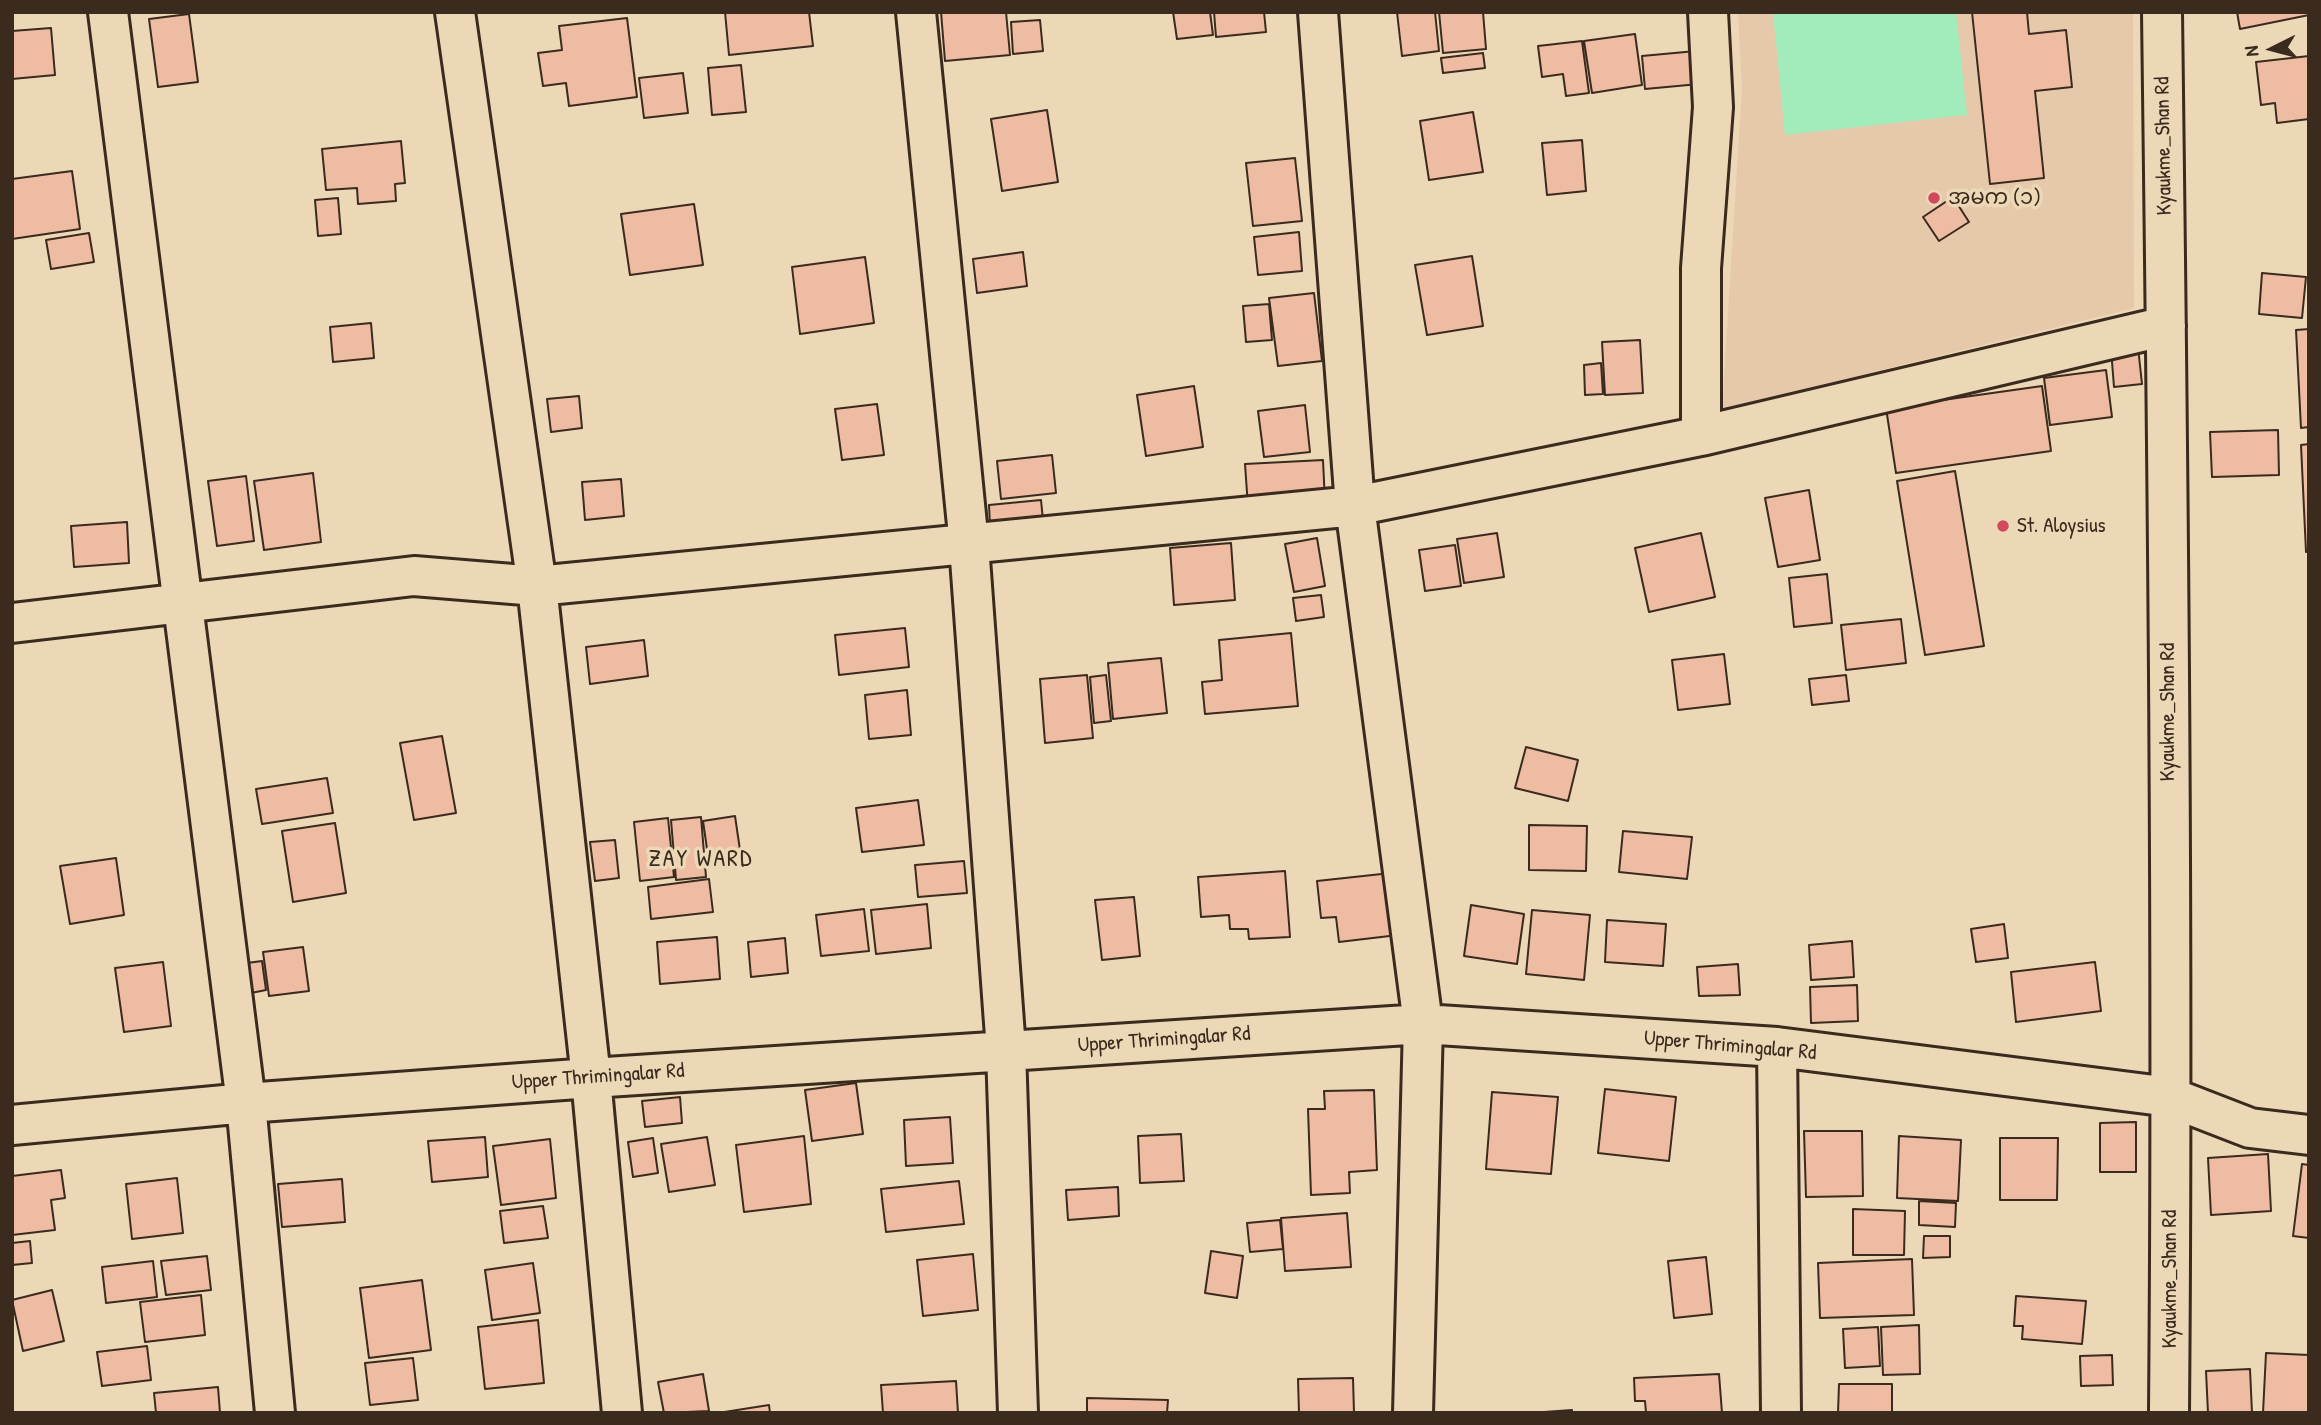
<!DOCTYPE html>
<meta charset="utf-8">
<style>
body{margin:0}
#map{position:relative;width:2321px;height:1425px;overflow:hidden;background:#ecd8b6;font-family:"Patrick Hand",sans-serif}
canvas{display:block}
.frame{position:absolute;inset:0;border:14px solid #3b2a1e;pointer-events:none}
.north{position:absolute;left:2237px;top:14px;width:70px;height:70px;-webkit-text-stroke:5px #ecd8b6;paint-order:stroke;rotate:264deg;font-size:19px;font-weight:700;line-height:28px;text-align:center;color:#3b2a1e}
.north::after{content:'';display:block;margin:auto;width:24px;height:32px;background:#3b2a1e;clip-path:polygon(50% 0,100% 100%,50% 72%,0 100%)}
</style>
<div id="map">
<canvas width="2321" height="1425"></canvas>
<div class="frame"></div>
<div class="north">N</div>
</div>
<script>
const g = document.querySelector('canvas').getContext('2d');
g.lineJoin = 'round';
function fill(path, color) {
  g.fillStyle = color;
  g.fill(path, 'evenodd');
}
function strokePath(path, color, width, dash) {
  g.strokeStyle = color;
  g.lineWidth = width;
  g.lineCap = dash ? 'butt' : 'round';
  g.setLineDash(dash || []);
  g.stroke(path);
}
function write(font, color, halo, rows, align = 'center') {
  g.font = font + ' "Patrick Hand","Noto Sans Myanmar",sans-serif';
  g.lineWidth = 7;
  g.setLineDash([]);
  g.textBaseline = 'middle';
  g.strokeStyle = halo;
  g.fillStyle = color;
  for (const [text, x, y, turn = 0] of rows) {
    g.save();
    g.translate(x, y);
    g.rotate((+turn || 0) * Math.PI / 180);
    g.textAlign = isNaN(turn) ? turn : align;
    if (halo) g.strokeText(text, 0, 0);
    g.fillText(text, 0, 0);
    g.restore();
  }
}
const built = new Path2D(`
 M1738 12H2133L2134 308 1722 409 1742 88Z`);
const green = new Path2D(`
 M1773 12H1956L1967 115 1785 135Z`);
const building = new Path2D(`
 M725 12H809L813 46 729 55Z
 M941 12H1006L1010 55 945 61Z
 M1173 12H1210L1213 35 1177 39Z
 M1214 12H1264L1266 32 1216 37Z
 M1397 12H1435L1439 51 1402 56Z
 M1439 12H1483L1486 49 1443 53Z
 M1972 12H2027L2029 34 2066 30 2072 87 2035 91 2044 178 1990 184Z
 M2237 12H2309V15L2240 29Z
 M189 14 198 82 158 87 149 19Z
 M627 18 637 97 569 106 566 83 543 86 538 53 562 50 559 26Z
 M1040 20 1043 51 1013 54 1011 22Z
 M51 28 55 75 12 79V31Z
 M1635 34 1642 85 1592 93 1584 41Z
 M1582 41 1589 93 1566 96 1563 74 1542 77 1538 46Z
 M1696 51 1699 84 1645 89 1642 56Z
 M1483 53 1485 68 1443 73 1441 58Z
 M2309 56V119L2277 123 2275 103 2261 105 2256 62Z
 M741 65 746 112 712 115 708 68Z
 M683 73 688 113 644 118 639 78Z
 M1047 110 1058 182 1002 191 991 119Z
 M1473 112 1483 172 1429 180 1420 121Z
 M1582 140 1586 191 1547 195 1542 143Z
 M401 141 405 183 395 184 396 201 358 204 357 188 326 190 322 149Z
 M1295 158 1302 221 1253 226 1246 163Z
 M72 171 80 229 12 239V179Z
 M1953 197 1969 222 1939 241 1923 217Z
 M338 198 341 234 318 236 315 200Z
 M694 204 703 265 630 275 621 214Z
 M1299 232 1302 271 1258 275 1254 237Z
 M89 233 94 262 51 269 46 240Z
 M1023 252 1027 286 977 293 973 259Z
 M1472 256 1483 326 1427 335 1415 265Z
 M865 257 874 323 800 334 792 267Z
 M2262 273 2306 277 2302 318 2259 314Z
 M1314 293 1322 361 1278 366 1269 298Z
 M1269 304 1272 340 1246 342 1243 306Z
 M371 323 374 358 333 362 330 327Z
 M2309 329V427L2301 428 2296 330Z
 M1640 340 1643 393 1605 395 1602 342Z
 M2138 347 2142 384 2114 387 2111 349Z
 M1601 363 1603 394 1585 395 1584 365Z
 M2106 370 2112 417 2050 425 2044 378Z
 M1194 386 1203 447 1146 456 1137 395Z
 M2042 386 2051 451 1896 473 1886 408Z
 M579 396 582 428 551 432 547 399Z
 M877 404 884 455 842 460 835 409Z
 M1305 405 1310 452 1264 457 1258 411Z
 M2278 430 2279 475 2212 477 2210 432Z
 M2309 444V551L2306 552 2301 445Z
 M1052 455 1056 493 1001 499 997 461Z
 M1323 460 1325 502 1248 507 1245 464Z
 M1955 471 1984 646 1925 655 1897 481Z
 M313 473 321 542 264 550 254 481Z
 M246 476 254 541 217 546 208 481Z
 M621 479 624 516 585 520 582 482Z
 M1809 490 1820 560 1778 567 1765 498Z
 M1041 500 1043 520 990 526 989 505Z
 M127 522 129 563 74 567 71 526Z
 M1497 533 1504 577 1464 583 1457 539Z
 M1701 533 1715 597 1649 612 1635 548Z
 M1317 538 1325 586 1294 592 1285 544Z
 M1231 543 1235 600 1174 605 1170 548Z
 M1455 545 1461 586 1425 591 1419 550Z
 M1827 574 1832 623 1794 627 1789 578Z
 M1321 595 1324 617 1296 621 1293 598Z
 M1901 619 1906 663 1846 670 1841 625Z
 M905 628 909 667 839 675 835 635Z
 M1291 633 1298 706 1205 714 1202 682 1222 680 1219 640Z
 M644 640 648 676 590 684 586 647Z
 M1724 654 1730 704 1678 710 1672 660Z
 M1161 658 1167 713 1113 719 1108 663Z
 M1087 675 1093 738 1045 743 1040 679Z
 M1106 675 1111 721 1094 723 1090 677Z
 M1846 675 1849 701 1812 705 1809 679Z
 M907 690 911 735 869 739 865 695Z
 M442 736 456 813 414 820 400 743Z
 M1526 747 1578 760 1568 801 1515 788Z
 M327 778 333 813 262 824 256 789Z
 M918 800 924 845 862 852 856 808Z
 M735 816 740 850 708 856 703 821Z
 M701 817 706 877 676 880 671 820Z
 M668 818 674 877 640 881 634 822Z
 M335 823 346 893 293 902 282 831Z
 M1529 825 1587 826 1586 871 1529 870Z
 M1623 831 1692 837 1687 879 1619 872Z
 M615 840 619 878 595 881 590 842Z
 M116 858 124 915 70 924 60 866Z
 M964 861 967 893 918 897 915 865Z
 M1285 871 1290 937 1249 939 1248 929H1230L1229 915 1201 917 1198 877Z
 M1391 873 1398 935 1339 942 1336 917 1321 918 1317 881Z
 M709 879 713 912 651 919 648 887Z
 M1134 897 1140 956 1102 960 1095 900Z
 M927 904 931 948 876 954 871 910Z
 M1471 905 1524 914 1517 964 1464 956Z
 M864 909 869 951 821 956 816 915Z
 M1532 910 1590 915 1584 980 1526 974Z
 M1607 920 1666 924 1663 966 1605 962Z
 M2004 924 2008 958 1976 962 1971 929Z
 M717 937 720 979 660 984 657 942Z
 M785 938 788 973 751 977 748 942Z
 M1852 941 1854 977 1811 980 1809 945Z
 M303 947 309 991 269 996 263 952Z
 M262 961 266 990 251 993 247 963Z
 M163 962 171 1026 124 1032 115 968Z
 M2095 962 2101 1011 2016 1022 2011 972Z
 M1738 964 1740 995 1699 996 1697 967Z
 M1857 985 1858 1021 1811 1023 1810 987Z
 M856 1083 863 1134 812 1141 805 1090Z
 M1605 1089 1676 1097 1669 1161 1598 1153Z
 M1374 1090 1377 1170 1349 1172 1350 1193 1311 1195 1308 1109H1325L1324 1091Z
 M1492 1092 1558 1097 1551 1174 1486 1169Z
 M680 1097 682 1123 645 1127 642 1101Z
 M950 1117 953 1163 906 1166 904 1120Z
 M2136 1122V1172H2100V1123Z
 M1804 1131H1862L1863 1196 1806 1197Z
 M1181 1134 1184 1181 1140 1183 1138 1136Z
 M804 1136 811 1204 744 1212 736 1145Z
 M1899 1136 1961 1140 1958 1201 1897 1198Z
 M485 1137 488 1177 432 1182 428 1141Z
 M707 1137 715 1185 669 1192 661 1144Z
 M653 1138 658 1173 633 1177 628 1142Z
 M2000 1138H2058L2057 1200H2000Z
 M550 1139 556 1198 501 1205 493 1146Z
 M2268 1154 2271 1211 2211 1215 2208 1158Z
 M2302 1164 2309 1165V1238L2293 1236Z
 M61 1170 65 1198 51 1200 55 1230 12 1235V1176Z
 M177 1178 183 1233 132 1239 126 1184Z
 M342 1179 345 1222 282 1227 278 1184Z
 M959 1181 964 1224 886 1232 881 1189Z
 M1118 1187 1119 1216 1068 1220 1066 1190Z
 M1919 1201 1956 1203 1955 1227 1919 1225Z
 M543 1206 548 1238 504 1243 500 1211Z
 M1853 1209 1905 1211 1904 1255H1853Z
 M1347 1213 1351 1267 1285 1271 1281 1218Z
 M1280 1220 1283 1249 1250 1252 1247 1223Z
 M1924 1236H1950V1257L1923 1258Z
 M30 1241 32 1263 12 1265V1243Z
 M1211 1251 1243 1256 1237 1298 1205 1293Z
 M973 1254 978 1310 923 1316 917 1260Z
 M207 1256 211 1290 166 1295 161 1261Z
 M1706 1257 1712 1314 1674 1318 1668 1261Z
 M1912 1259 1914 1315 1820 1318 1818 1263Z
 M153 1261 157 1297 106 1303 102 1267Z
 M533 1263 540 1313 492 1320 485 1270Z
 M422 1280 431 1350 369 1358 360 1288Z
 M52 1290 64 1341 23 1351 12 1300Z
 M201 1295 205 1335 145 1342 140 1302Z
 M2016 1296 2086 1301 2082 1344 2022 1339 2023 1326H2014Z
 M538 1320 544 1383 485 1389 478 1327Z
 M1919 1325 1920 1374 1883 1375 1881 1327Z
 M1878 1327 1880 1366 1845 1368 1843 1329Z
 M147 1346 151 1380 102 1386 97 1352Z
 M2266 1353 2309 1355V1413H2263Z
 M2112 1355 2113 1385 2081 1386 2080 1356Z
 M413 1358 418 1400 370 1405 365 1363Z
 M2250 1369 2252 1413H2208L2206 1371Z
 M703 1374 709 1411 664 1413 658 1382Z
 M1719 1374 1722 1413H1646L1645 1401H1635L1634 1378Z
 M1353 1378 1354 1413H1299L1298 1379Z
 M956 1381 958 1413H883L881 1385Z
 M1839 1384H1892V1413H1838Z
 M218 1387 220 1413H156L154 1393Z
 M1087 1398 1168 1400 1167 1413H1087Z
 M769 1405 770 1413H718Z
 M1572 1410V1413H1530Z`);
const minor = new Path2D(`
 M108 12 246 1103 275 1413
 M455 12 537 586 591 1078 622 1413
 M916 12 969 545 1006 1050 1018 1413
 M1318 12 1355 506 1423 1024 1413 1413
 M2162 12C2168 479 2173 946 2169 1413
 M1701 436V268L1713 107 1708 12
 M12 623 414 576 537 586 1355 506 1701 436 2166 326
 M1777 1047 1781 1413
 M12 1125 246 1103 591 1078 1423 1024 1777 1047 2170 1097 2250 1128 2309 1135`);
const markers = [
 [1934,198,7,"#d1495b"],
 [2003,526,7,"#d1495b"]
];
const streetNames = [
 ["Kyaukme_Shan Rd",2164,146,-91],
 ["Kyaukme_Shan Rd",2168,712,-90],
 ["Upper Thrimingalar Rd",1164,1040,-4],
 ["Upper Thrimingalar Rd",1730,1046,5],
 ["Upper Thrimingalar Rd",598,1077,-4],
 ["Kyaukme_Shan Rd",2170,1279,-90]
];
const poiNames = [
 ["အမက (၁)",1948,198],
 ["St. Aloysius",2017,526]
];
const quarterNames = [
 ["ZAY WARD",701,860]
];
fill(built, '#e6c9aa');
fill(green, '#a2ebba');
fill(building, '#eebca2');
strokePath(building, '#3b2a1e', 2);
strokePath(minor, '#3b2a1e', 44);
strokePath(minor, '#ecd8b6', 38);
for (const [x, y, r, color] of markers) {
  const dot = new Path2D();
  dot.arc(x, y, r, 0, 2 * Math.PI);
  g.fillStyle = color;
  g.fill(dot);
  strokePath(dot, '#ecd8b6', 2.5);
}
write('21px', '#3b2a1e', '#ecd8b6', streetNames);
write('21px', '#3b2a1e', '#ecd8b6', poiNames, 'left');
g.letterSpacing = '2px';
write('24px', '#3b2a1e', '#ecd8b6', quarterNames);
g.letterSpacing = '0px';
</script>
